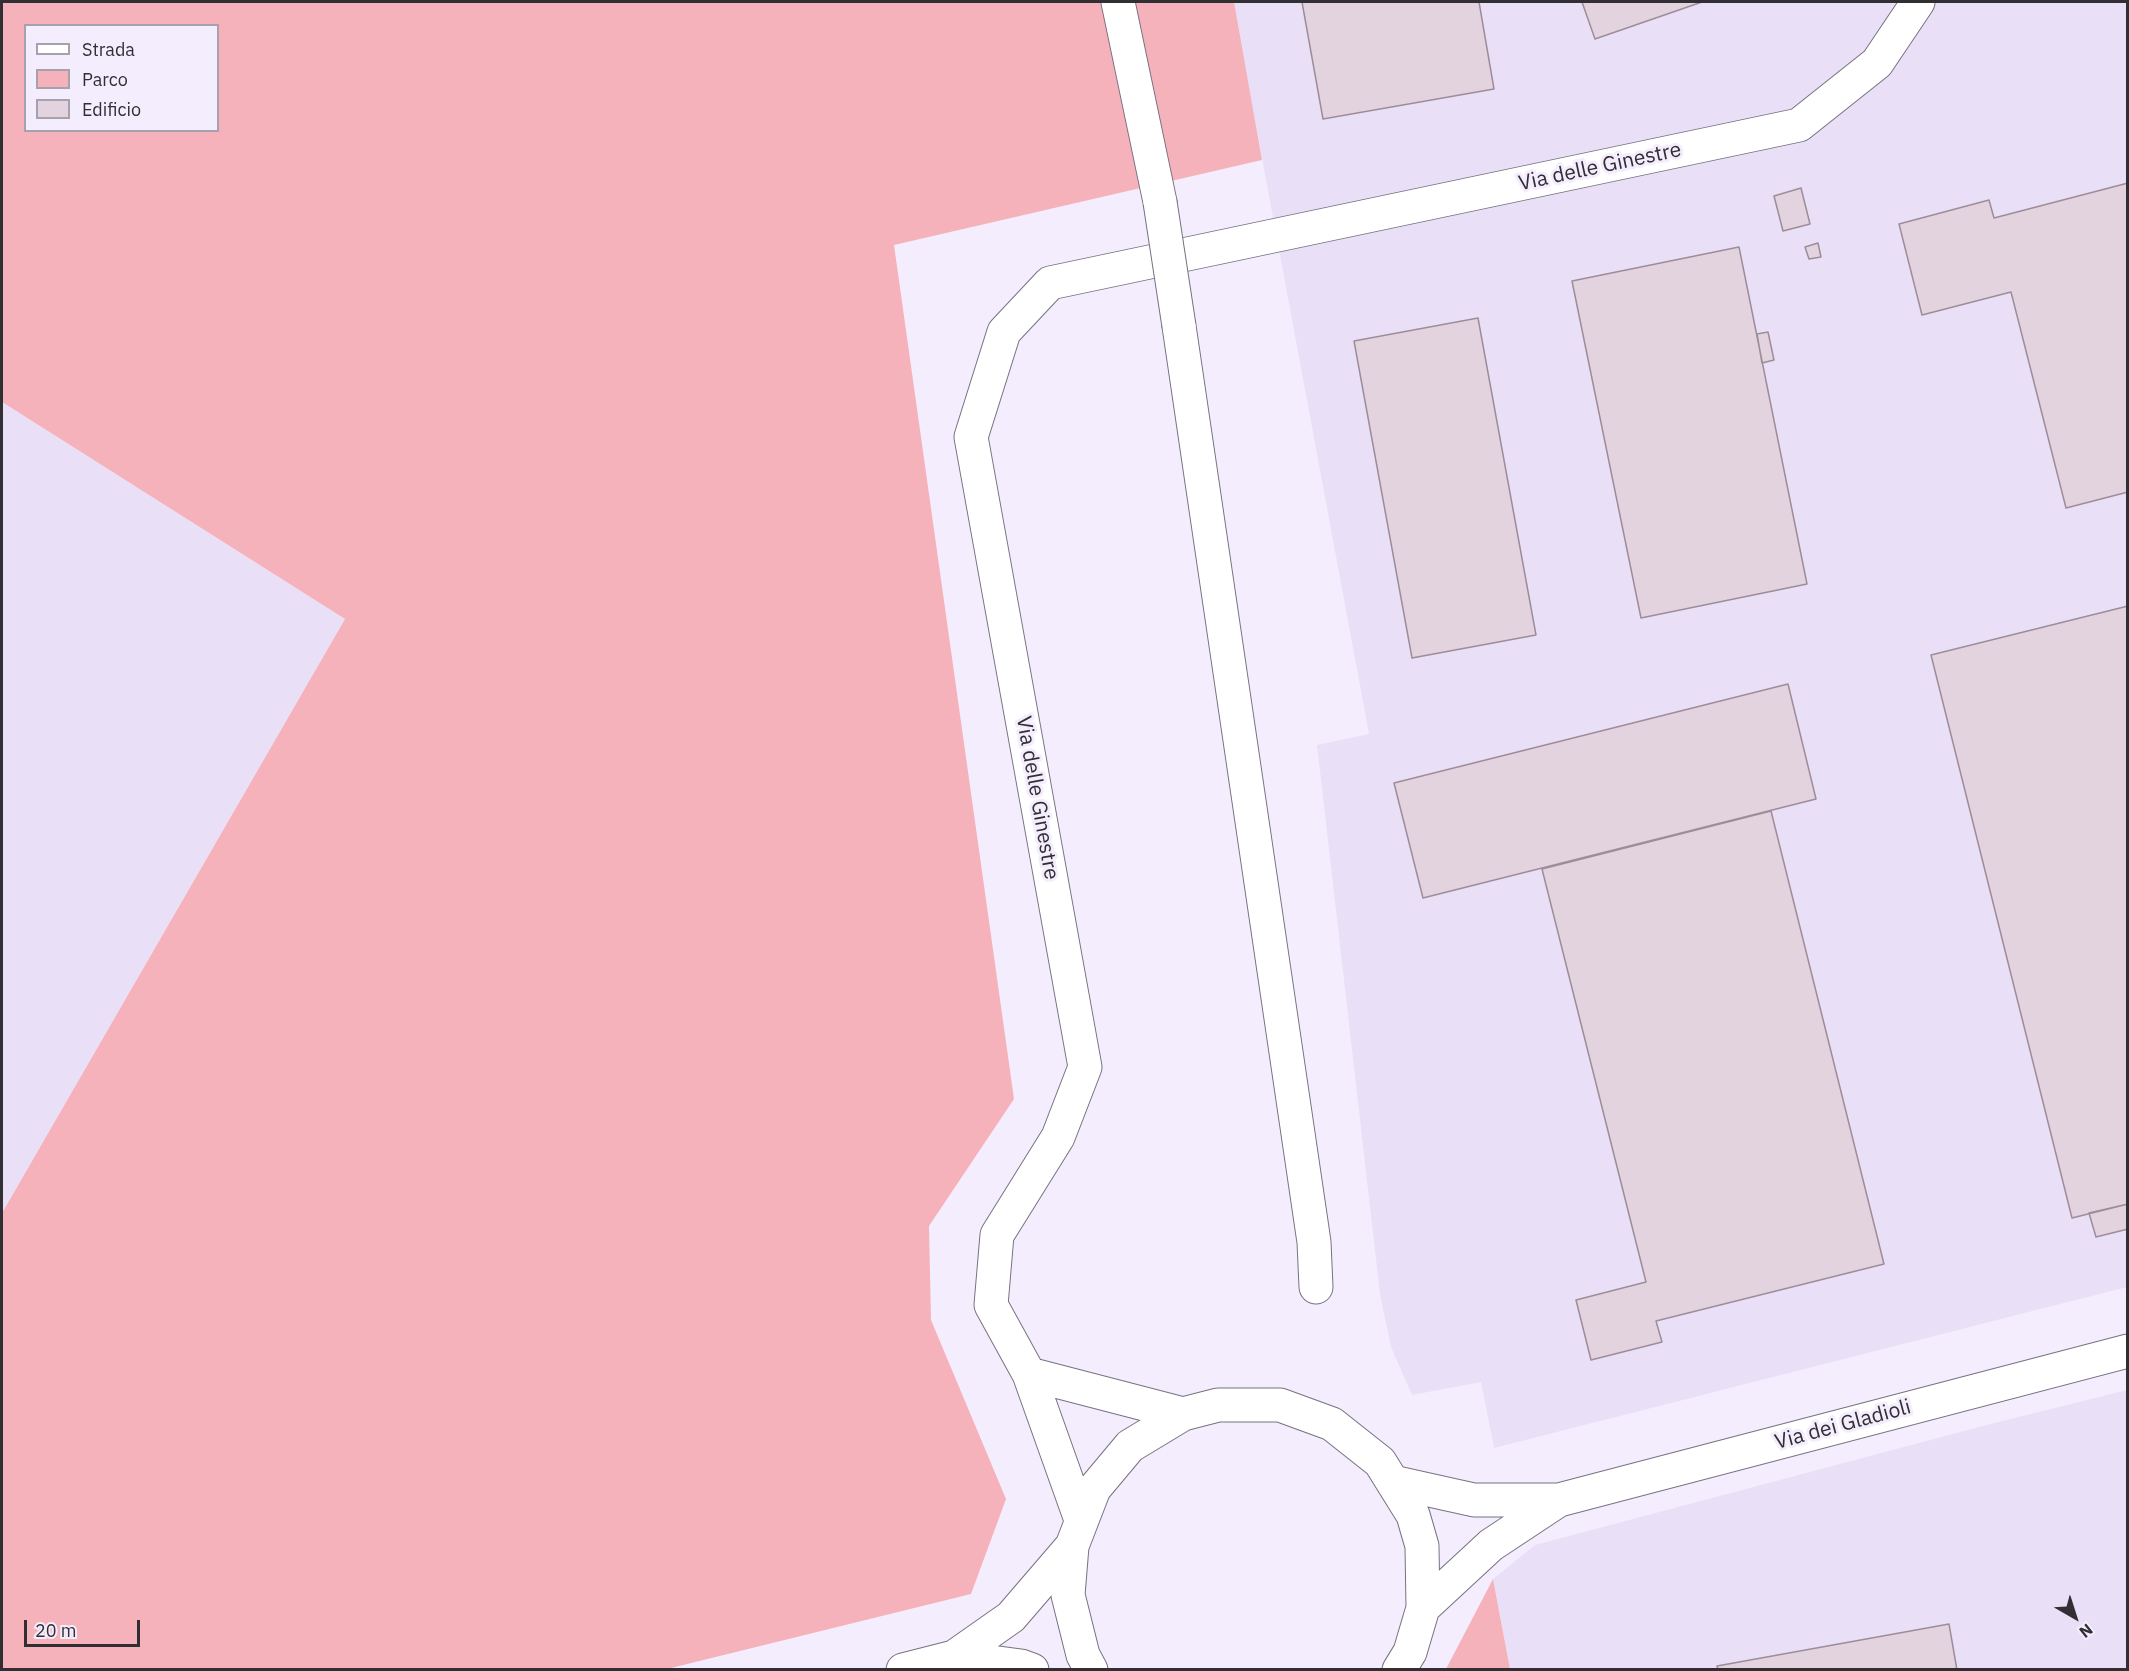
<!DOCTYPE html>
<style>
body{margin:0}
#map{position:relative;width:2129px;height:1671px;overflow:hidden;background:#f4edfe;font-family:"IBM Plex Sans",sans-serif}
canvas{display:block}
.frame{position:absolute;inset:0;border:3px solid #312e34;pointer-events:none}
.legend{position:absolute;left:24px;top:24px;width:195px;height:108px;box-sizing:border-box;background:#f4edfe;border:2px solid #a6a1ad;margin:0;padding:8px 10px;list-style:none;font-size:18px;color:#312e34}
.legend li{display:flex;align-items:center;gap:12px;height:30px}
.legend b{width:30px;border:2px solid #a6a1ad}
.north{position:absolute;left:2045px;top:1587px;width:60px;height:60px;-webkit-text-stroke:4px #f4edfe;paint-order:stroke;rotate:141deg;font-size:16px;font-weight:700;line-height:24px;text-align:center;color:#312e34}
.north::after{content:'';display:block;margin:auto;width:21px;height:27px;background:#312e34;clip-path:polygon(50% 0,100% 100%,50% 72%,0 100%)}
.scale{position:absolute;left:24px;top:1620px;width:116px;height:27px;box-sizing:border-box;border:3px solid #312e34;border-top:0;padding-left:8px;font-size:18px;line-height:21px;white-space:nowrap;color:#312e34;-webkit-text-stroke:4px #f4edfe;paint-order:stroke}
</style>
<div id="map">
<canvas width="2129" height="1671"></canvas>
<div class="frame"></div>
<ul class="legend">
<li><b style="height:8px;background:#fff"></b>Strada</li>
<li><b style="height:16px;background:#f6b2bb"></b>Parco</li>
<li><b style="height:16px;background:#e3d3de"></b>Edificio</li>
</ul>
<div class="north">N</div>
<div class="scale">20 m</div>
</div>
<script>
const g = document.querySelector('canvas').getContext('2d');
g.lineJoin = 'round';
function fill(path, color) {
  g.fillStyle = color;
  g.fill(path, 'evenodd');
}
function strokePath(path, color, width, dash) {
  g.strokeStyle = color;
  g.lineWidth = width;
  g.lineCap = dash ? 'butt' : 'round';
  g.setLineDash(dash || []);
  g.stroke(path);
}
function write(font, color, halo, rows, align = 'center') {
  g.font = font + ' "IBM Plex Sans",sans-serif';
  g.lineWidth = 6;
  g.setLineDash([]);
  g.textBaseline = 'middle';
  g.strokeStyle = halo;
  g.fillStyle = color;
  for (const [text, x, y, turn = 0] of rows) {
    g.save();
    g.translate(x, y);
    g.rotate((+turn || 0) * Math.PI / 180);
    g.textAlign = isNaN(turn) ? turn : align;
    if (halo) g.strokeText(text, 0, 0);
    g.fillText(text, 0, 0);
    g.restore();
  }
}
const built = new Path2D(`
 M1233 2H2127V1287L1494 1448 1481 1382 1412 1395 1391 1347 1380 1294 1317 745 1369 734Z
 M2 402 345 619 2 1213Z
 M2127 1390V1669H1510L1493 1579 1535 1545 1994 1423Z`);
const green = new Path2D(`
 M2 2H1234L1262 160 894 245 1014 1099 929 1226 931 1320 1006 1499 971 1594 667 1669 2 1670V1213L345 619 2 402ZM26 26H218V130H26Z
 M1493 1579 1510 1669H1446Z`);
const building = new Path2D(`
 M1302 2H1479L1494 89 1323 119Z
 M1582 2H1702L1595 39Z
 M2128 183V492L2066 508 2011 292 1922 315 1899 224 1989 200 1994 218Z
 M1801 188 1810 224 1783 231 1774 196Z
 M1818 243 1821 257 1809 259 1805 247Z
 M1739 247 1807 584 1641 618 1572 281Z
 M1478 318 1536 635 1412 658 1354 341Z
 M1768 332 1774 360 1762 363 1757 334Z
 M2128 606V1204L2072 1218 1931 655Z
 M1788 684 1816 799 1423 898 1394 783Z
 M1771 811 1884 1264 1656 1321 1662 1342 1591 1360 1576 1300 1646 1282 1542 869Z
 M2128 1204V1229L2096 1237 2089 1213Z
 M1949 1624 1957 1670H1718L1717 1666Z`);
const minor = new Path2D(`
 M1118 2 1160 202
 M1179 326 1314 1242 1316 1287
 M1029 1374 1183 1414
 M1393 1482 1474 1500H1559L2128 1351
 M1081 1520 1029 1374 991 1305 997 1235 1058 1137 1085 1067 971 437 1004 332 1050 283 1799 125 1877 63 1918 2
 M1423 1608 1491 1545 1559 1500
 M954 1657 1021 1666 1032 1670
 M903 1670 954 1657 1011 1617 1072 1546
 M1091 1670 1083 1655 1068 1595 1072 1546 1094 1489 1130 1446 1183 1414 1218 1405H1280L1332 1424 1380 1462 1413 1515 1422 1546 1423 1608 1410 1652 1399 1670`);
const minorBridge = new Path2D(`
 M1160 202 1179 326`);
const streetNames = [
 ["Via delle Ginestre",1600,167,-12],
 ["Via delle Ginestre",1037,798,80],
 ["Via dei Gladioli",1843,1425,-15]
];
fill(built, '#e9e0f8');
fill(green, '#f6b2bb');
fill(building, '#e3d3de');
strokePath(building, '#9c8d98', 1.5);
strokePath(minor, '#777280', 35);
strokePath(minor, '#fff', 33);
strokePath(minorBridge, '#777280', 35, []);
strokePath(minorBridge, '#fff', 33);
write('21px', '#312e34', '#f4edfe', streetNames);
</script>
